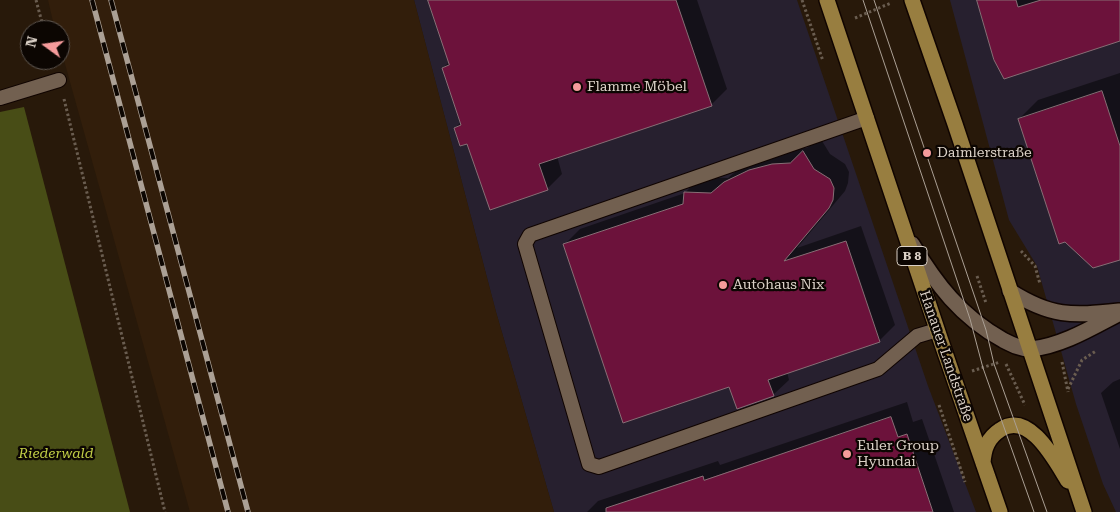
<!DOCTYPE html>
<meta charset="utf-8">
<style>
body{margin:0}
#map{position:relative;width:1120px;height:512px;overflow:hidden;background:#28190a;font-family:"Roboto Serif",serif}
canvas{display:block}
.north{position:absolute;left:20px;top:20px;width:50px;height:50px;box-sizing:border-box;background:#0c0602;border:1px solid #5f5751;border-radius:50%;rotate:284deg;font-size:14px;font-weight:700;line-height:20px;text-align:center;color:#dbd1c7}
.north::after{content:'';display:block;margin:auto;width:18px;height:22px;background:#f59b9b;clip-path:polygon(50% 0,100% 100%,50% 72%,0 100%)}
</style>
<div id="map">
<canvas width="1120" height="512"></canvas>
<div class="north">N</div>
</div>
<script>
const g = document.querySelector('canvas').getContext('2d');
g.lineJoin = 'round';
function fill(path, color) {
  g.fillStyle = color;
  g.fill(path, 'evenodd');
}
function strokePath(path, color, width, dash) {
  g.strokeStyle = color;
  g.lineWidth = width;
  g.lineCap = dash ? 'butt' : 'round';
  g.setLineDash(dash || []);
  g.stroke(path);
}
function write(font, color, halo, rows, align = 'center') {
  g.font = font + ' "Roboto Serif",serif';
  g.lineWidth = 4.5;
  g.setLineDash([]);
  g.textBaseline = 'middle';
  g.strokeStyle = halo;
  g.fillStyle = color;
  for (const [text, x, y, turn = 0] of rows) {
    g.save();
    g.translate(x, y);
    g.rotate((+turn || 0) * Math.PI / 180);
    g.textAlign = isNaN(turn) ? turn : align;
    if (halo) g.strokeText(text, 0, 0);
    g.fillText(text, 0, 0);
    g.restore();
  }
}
const industrial = new Path2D(`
 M414 0H797L928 386 976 512H554L496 312Z
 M950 0H1120V512H1116L1103 484 1076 404 1037 266 1009 220Z`);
const built = new Path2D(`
 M48 0H414L496 312 554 512H190L60 46V30H55Z`);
const forest = new Path2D(`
 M24 107 130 512H0V112Z`);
const shadow = new Path2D(`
 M429 0H697L727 89 711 105 557 156 562 174 547 189 468 142 455 128 461 122 443 68 450 61Z
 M978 0H1120V39L995 60Z
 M1120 73V258L1019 119 1038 100Z
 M819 136 830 154 845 164 849 172 848 183 845 191 797 248 861 226 895 325 879 341 787 372 789 380 773 395 730 386 564 245 580 229 685 193 700 177 728 178 741 167 788 149 807 148Z
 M1120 379V449L1101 393 1113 382Z
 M907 402 913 422 922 419 954 512H587L598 501 718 461 720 465Z`);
const building = new Path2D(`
 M428 0H676L712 106 539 164 548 190 490 210 467 144 460 146 454 128 461 125 442 68 449 65Z
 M977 0H1016L1018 7 1041 0H1120V41L1004 79 994 60Z
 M1102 91 1120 146V260L1093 268 1065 242 1059 244 1018 119Z
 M803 151 814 169 830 179 834 188 833 200 829 208 784 261 846 241 880 342 768 380 774 396 737 409 729 387 623 423 563 244 683 204 684 192 711 193 724 182 749 170 772 164 790 163Z
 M891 417 898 437 907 434 933 512H606V508L703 476 704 480Z`);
const path = new Path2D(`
 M36 0 44 30
 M802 0 823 61
 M855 18 891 3
 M64 99 165 512
 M1021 251 1035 266 1040 284
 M977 276 986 303
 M1062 362 1068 392
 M1006 364 1025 405
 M972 371 1000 362
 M1068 389 1082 360 1096 351
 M939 405 965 482`);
const lane = new Path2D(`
 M0 98 59 80
 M867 118 530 235 525 244 589 464 599 467 878 369 917 336 937 330`);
const street = new Path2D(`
 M912 244C936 284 961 317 1003 340 1011 344 1022 350 1031 349 1062 346 1093 327 1120 313
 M1010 291C1051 317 1071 316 1119 311`);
const primary = new Path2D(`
 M827 0 942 344 1000 512
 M912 0 955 124 1084 512
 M983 463C984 448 988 438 1000 430 1029 409 1056 462 1068 481`);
const tram = new Path2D(`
 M863 0 970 319 983 368 1034 512
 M874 0 986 330 994 364 1047 512`);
const rail = new Path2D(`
 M92 0 228 512
 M111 0 248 512`);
const markers = [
 [577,87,5,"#f59b9b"],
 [927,153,5,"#f59b9b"],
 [723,285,5,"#f59b9b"],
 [847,454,5,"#f59b9b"]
];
const shields = [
 [912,256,30]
];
const shieldNames = [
 ["B 8",912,256]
];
const poiNames = [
 ["Flamme Möbel",587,87],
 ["Daimlerstraße",937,153],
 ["Autohaus Nix",733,285],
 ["Euler Group",857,446],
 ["Hyundai",857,462]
];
const streetNames = [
 ["Hanauer Landstraße",946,356,71]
];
const parkNames = [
 ["Riederwald",56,454]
];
fill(industrial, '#27202f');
fill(built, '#321e0b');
fill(forest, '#484d16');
fill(shadow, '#0007');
fill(building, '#6c123b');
strokePath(building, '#876e75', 1);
strokePath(lane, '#100400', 16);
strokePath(street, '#100400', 18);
strokePath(primary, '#100400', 18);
strokePath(path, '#6a5d50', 3, [2.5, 2.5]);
strokePath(lane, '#726050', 14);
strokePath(street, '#726050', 15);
strokePath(primary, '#987e40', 15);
strokePath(tram, '#aba095', 1);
strokePath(rail, '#aba095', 5.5);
strokePath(rail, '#0c0602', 4, [11]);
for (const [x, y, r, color] of markers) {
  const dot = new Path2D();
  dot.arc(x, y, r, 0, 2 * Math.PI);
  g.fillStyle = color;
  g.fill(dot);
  strokePath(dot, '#0c0602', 2);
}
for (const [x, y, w] of shields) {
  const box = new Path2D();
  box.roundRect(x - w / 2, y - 9.5, w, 19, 4);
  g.fillStyle = '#0c0602';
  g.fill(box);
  strokePath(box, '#dbd1c7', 1);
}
write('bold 12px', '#dbd1c7', null, shieldNames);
write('14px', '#dbd1c7', '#0c0602', poiNames, 'left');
write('14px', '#dbd1c7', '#0c0602', streetNames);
write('italic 14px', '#c2ce46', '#0c0602', parkNames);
</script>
